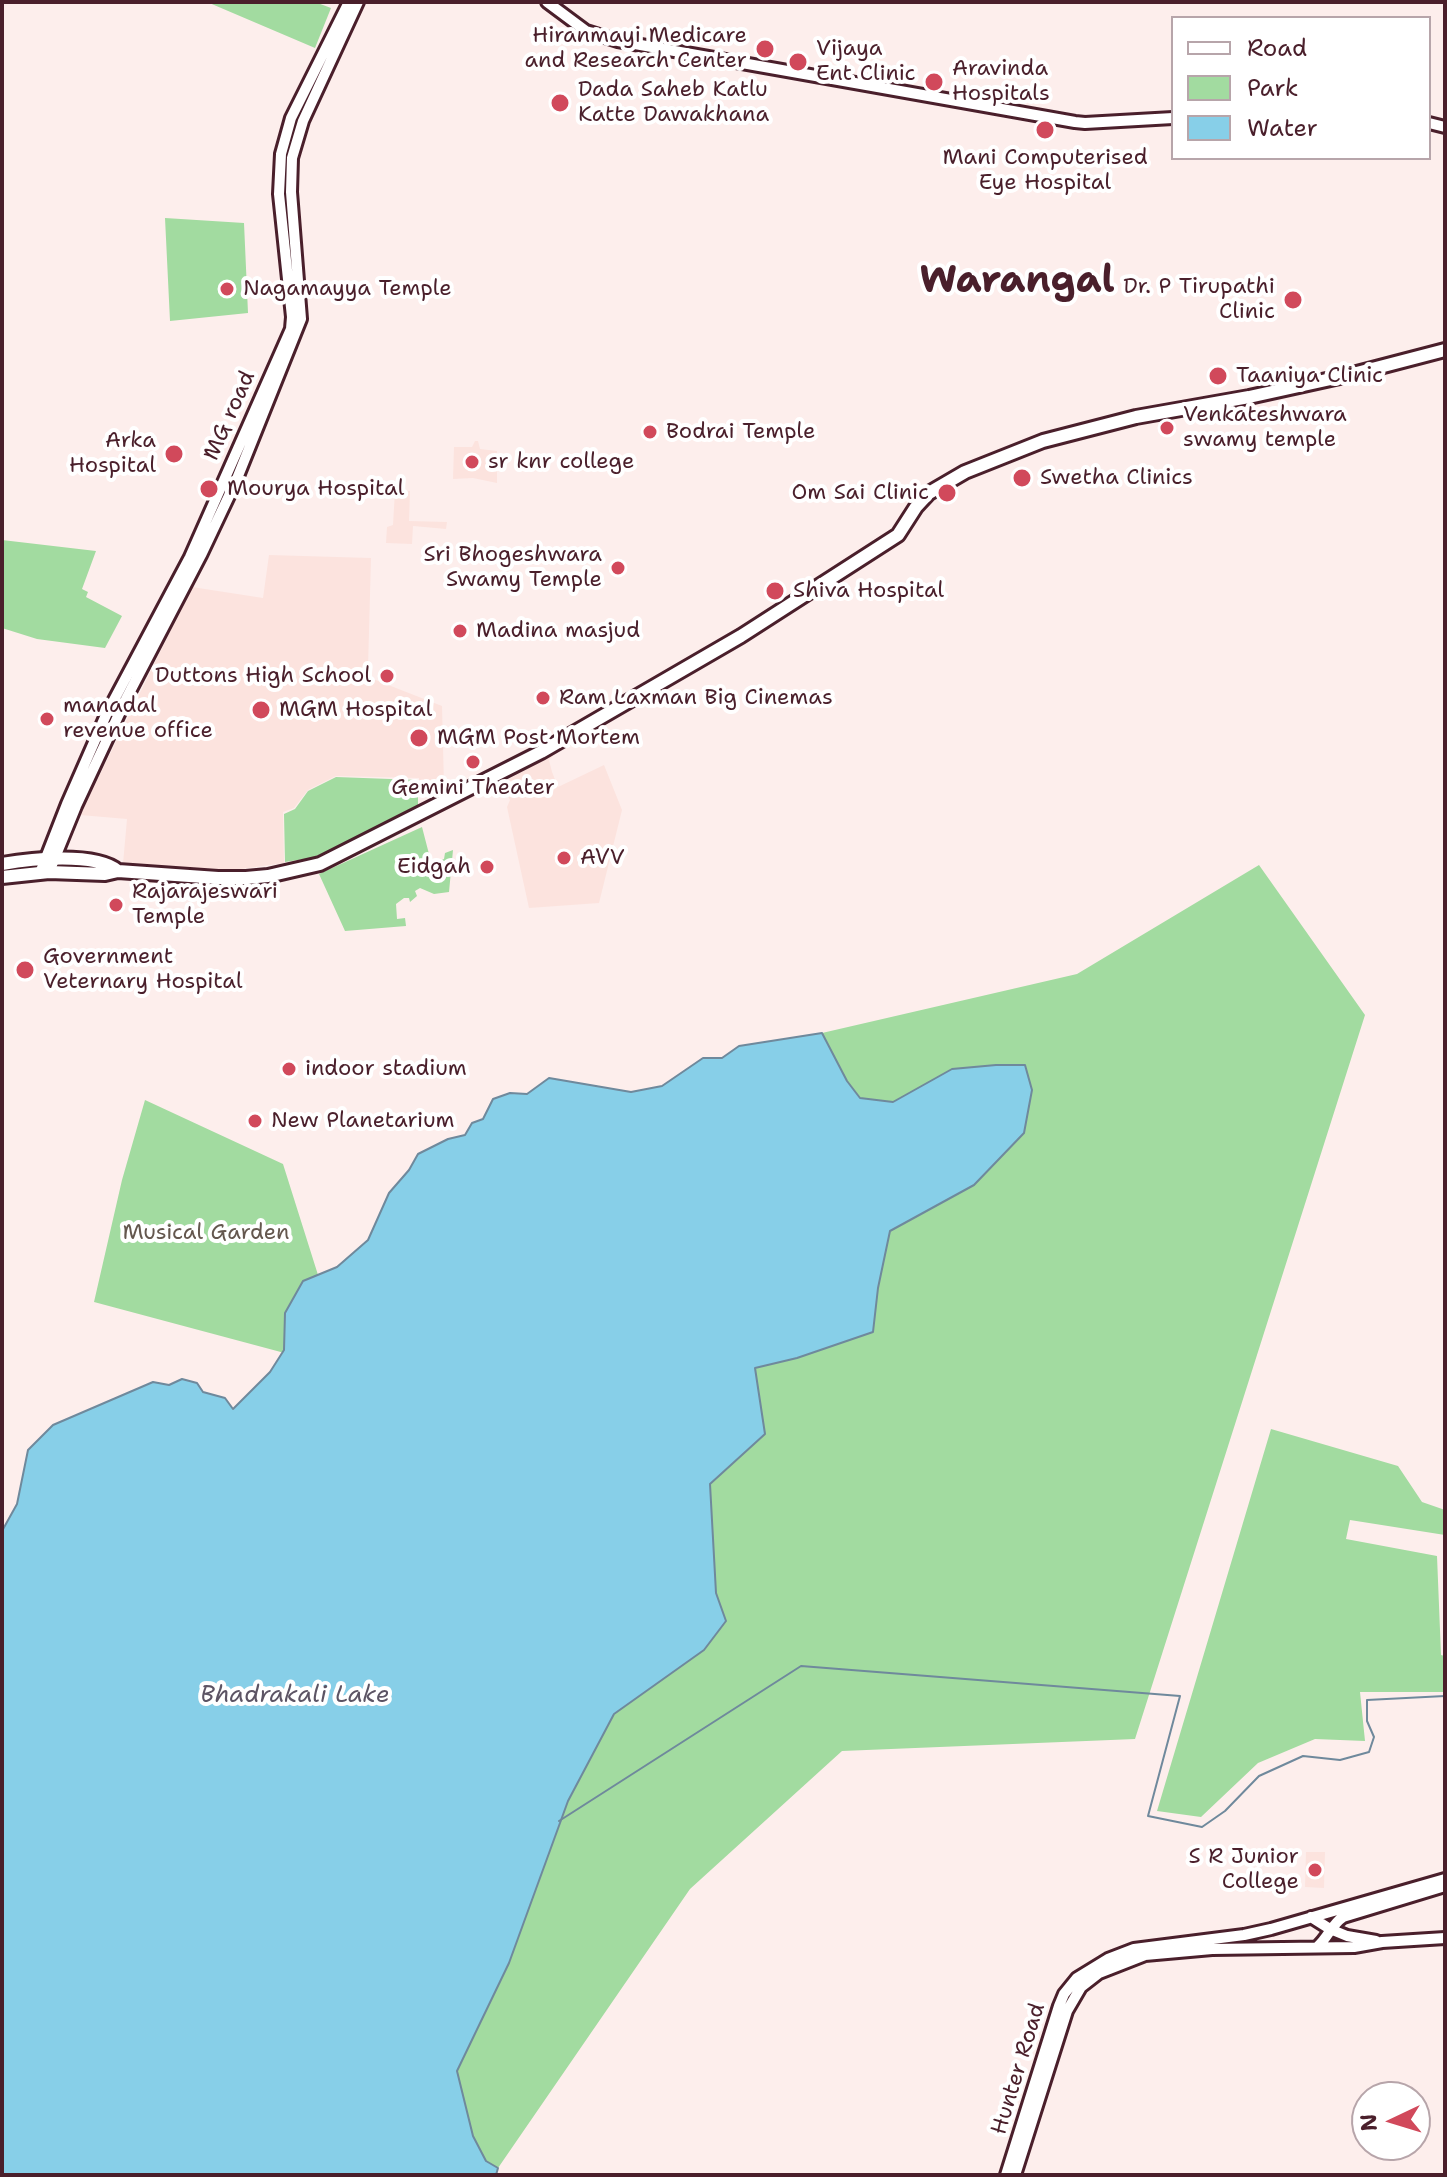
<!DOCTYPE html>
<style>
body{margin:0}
#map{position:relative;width:1447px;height:2177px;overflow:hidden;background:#fdeeec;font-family:"Shantell Sans",sans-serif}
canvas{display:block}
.frame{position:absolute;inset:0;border:4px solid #4a1f2b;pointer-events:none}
.legend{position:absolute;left:1171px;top:16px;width:260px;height:144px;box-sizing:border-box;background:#fff;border:2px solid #b7a5aa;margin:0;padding:10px 14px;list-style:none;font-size:24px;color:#4a1f2b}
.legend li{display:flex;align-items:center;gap:16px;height:40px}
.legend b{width:40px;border:2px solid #b7a5aa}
.north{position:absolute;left:1351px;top:2081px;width:80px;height:80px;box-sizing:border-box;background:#fff;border:2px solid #b7a5aa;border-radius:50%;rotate:266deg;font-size:22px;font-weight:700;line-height:32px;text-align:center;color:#4a1f2b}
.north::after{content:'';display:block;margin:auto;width:28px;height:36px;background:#d1495b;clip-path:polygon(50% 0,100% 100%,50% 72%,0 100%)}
</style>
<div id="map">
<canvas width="1447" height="2177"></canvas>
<div class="frame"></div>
<ul class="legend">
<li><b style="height:10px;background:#fff"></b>Road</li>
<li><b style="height:22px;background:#a2dba0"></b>Park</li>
<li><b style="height:22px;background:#87cfe8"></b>Water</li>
</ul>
<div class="north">N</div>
</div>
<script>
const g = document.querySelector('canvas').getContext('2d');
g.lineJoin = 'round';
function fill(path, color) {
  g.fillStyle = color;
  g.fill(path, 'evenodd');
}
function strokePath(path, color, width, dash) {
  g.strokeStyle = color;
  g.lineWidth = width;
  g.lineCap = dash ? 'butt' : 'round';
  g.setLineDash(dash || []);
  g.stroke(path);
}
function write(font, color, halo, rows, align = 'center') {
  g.font = font + ' "Shantell Sans",sans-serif';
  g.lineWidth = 8;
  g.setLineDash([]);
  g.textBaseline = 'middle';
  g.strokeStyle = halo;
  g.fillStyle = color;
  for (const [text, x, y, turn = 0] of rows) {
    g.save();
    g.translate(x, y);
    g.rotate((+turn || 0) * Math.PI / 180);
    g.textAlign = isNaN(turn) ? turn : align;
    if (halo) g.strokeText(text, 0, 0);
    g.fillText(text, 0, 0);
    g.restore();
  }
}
const built = new Path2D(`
 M475 441H478L480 449 497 451V483L473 478 453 479 454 447H472Z
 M395 491H410L409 521 447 522 446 529 413 526 412 544 386 543 387 527 393 525Z
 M269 555 371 558 368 668 373 679 442 706 444 786 432 784 431 793 420 795 419 778 336 776 308 790 294 808 283 812 284 863 234 870 123 864 127 819 80 815 192 587 263 598Z
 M553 753V756L549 760 552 772 558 787 604 765 622 810 599 903 529 908 507 807 510 800 501 784Z
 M1306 1852H1325L1324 1888 1305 1887Z`);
const green = new Path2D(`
 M207 2H315L331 8 315 48Z
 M165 218 244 223 248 313 170 321Z
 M2 540 96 551 82 589 88 592 86 597 122 616 105 648 37 639 2 628Z
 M336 777 418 780V806L340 847 311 858 285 862 284 814 295 809 308 791Z
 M422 827 429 854 426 859 427 865 444 859 445 853 453 850 449 892 434 894 420 888 415 891 417 896 410 902 409 898H404L396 904 397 919 405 918 406 926 345 931 319 874Z
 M1259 865 1365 1015 1135 1739 842 1751 690 1889 498 2168 486 2161 473 2136 457 2071 509 1963 568 1801 614 1714 704 1650 726 1621 716 1593 710 1483 765 1434 755 1368 797 1358 873 1332 878 1288 889 1231 974 1185 1025 1065H996L952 1069 893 1102 859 1098 847 1081 822 1033 1077 974Z
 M145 1100 283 1164 348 1370 94 1302 122 1180Z
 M1271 1429 1398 1466 1422 1502 1445 1510V1535L1350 1520 1346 1539 1437 1556 1441 1655 1445 1656V1692H1360L1365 1741 1315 1739 1258 1763 1201 1817 1157 1811Z`);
const water = new Path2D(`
 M822 1033 847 1081 860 1098 893 1102 952 1069 996 1065H1025L1032 1090 1024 1133 974 1185 890 1231 878 1288 873 1332 797 1358 755 1368 765 1434 710 1484 716 1593 726 1621 704 1650 614 1714 568 1801 509 1963 457 2071 473 2136 486 2161 498 2168 496 2175H2V1531L17 1504 28 1450 53 1425 153 1382 169 1385 182 1379 197 1383 203 1392 225 1398 233 1409 270 1372 284 1350 285 1313 303 1281 337 1267 368 1240 389 1193 409 1170 418 1154 448 1139 465 1135 472 1123 483 1119 493 1099 510 1093 527 1094 549 1078 631 1092 662 1086 703 1058H722L739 1046Z`);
const stream = new Path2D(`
 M559 1821 801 1666 1180 1696 1148 1816 1202 1827 1225 1811 1259 1776 1303 1756 1340 1760 1369 1752 1374 1737 1367 1721V1700L1445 1696`);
const secondary = new Path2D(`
 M547 2 586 31 618 41 1075 122 1085 123 1173 118
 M1429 123 1445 127
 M49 872 76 806 126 699 201 555 236 481 295 334 301 319 291 192 292 158 303 121 358 2
 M40 873 67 804 106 715 190 557 291 329 292 317 279 194 281 154 291 118 349 2
 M1311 1917 1330 1929 1347 1936 1376 1941
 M1317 1947C1328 1938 1331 1925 1343 1917L1445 1886
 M1006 2175 1059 2006 1064 1994 1077 1978 1108 1959 1134 1949 1244 1935 1271 1929 1445 1879
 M1015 2175 1067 2011 1081 1987 1099 1973 1145 1955 1212 1949 1354 1947 1382 1942 1445 1938`);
const highway = new Path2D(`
 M2 864C30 859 96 852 118 871
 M2 877 49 872 105 874 118 871 218 878H246L268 876 320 864 541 752 741 636 898 535 916 507 929 493 965 472 1043 441 1136 417 1249 397 1349 375 1445 350`);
const markers = [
 [765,49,10,"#d1495b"],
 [798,62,10,"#d1495b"],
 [934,82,10,"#d1495b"],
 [560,103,10,"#d1495b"],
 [1045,130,10,"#d1495b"],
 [227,289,8,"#d1495b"],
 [1293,300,10,"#d1495b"],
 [1218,376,10,"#d1495b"],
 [1167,428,8,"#d1495b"],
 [650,432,8,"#d1495b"],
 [174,454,10,"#d1495b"],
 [472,462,8,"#d1495b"],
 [1022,478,10,"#d1495b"],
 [209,489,10,"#d1495b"],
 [947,493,10,"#d1495b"],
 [618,568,8,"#d1495b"],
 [775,591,10,"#d1495b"],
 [460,631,8,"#d1495b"],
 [387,676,8,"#d1495b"],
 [543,698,8,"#d1495b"],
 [261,710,10,"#d1495b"],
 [47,719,8,"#d1495b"],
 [419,738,10,"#d1495b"],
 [473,762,8,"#d1495b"],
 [564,858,8,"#d1495b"],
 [487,867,8,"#d1495b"],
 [116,905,8,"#d1495b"],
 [25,970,10,"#d1495b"],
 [289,1069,8,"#d1495b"],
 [255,1121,8,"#d1495b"],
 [1315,1870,8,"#d1495b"]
];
const poiNames = [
 ["Hiranmayi Medicare",747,36,"right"],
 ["and Research Center",747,61,"right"],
 ["Vijaya",816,49],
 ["Ent Clinic",816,74],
 ["Aravinda",952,69],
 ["Hospitals",952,94],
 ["Dada Saheb Katlu",578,90],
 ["Katte Dawakhana",578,115],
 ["Mani Computerised",1045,158,"center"],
 ["Eye Hospital",1045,183,"center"],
 ["Dr. P Tirupathi",1275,287,"right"],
 ["Clinic",1275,312,"right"],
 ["Nagamayya Temple",243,289],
 ["Taaniya Clinic",1236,376],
 ["Venkateshwara",1183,415],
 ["swamy temple",1183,440],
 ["Bodrai Temple",666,432],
 ["Arka",156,441,"right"],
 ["Hospital",156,466,"right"],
 ["sr knr college",488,462],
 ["Swetha Clinics",1040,478],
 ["Mourya Hospital",227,489],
 ["Om Sai Clinic",929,493,"right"],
 ["Sri Bhogeshwara",602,555,"right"],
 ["Swamy Temple",602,580,"right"],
 ["Shiva Hospital",793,591],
 ["Madina masjud",476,631],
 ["Duttons High School",371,676,"right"],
 ["Ram Laxman Big Cinemas",559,698],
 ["manadal",63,706],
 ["revenue office",63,731],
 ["MGM Hospital",279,710],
 ["MGM Post Mortem",437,738],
 ["Gemini Theater",473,788,"center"],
 ["AVV",580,858],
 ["Eidgah",471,867,"right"],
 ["Rajarajeswari",132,892],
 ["Temple",132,917],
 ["Government",43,957],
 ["Veternary Hospital",43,982],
 ["indoor stadium",305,1069],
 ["New Planetarium",271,1121],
 ["S R Junior",1299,1857,"right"],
 ["College",1299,1882,"right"]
];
const streetNames = [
 ["MG road",230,416,-66],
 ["Hunter Road",1019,2069,-73]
];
const parkNames = [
 ["Musical Garden",206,1233]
];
const waterNames = [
 ["Bhadrakali Lake",295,1696]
];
const townNames = [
 ["Warangal",1017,282]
];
fill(built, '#fce3de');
fill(green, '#a2dba0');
fill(water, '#87cfe8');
strokePath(water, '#6f899c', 2);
strokePath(stream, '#6f899c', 2);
strokePath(secondary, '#4a1f2b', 16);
strokePath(highway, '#4a1f2b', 18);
strokePath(secondary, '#fff', 10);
strokePath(highway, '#fff', 12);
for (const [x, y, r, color] of markers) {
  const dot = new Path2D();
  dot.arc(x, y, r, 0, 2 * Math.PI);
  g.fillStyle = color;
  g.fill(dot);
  strokePath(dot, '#fff', 3);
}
write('22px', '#4a1f2b', '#fff', poiNames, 'left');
write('22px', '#4a1f2b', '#fff', streetNames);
write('22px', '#64574e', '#fff', parkNames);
write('italic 24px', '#5c5464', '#fff', waterNames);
write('bold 38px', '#4a1f2b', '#fff', townNames);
</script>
